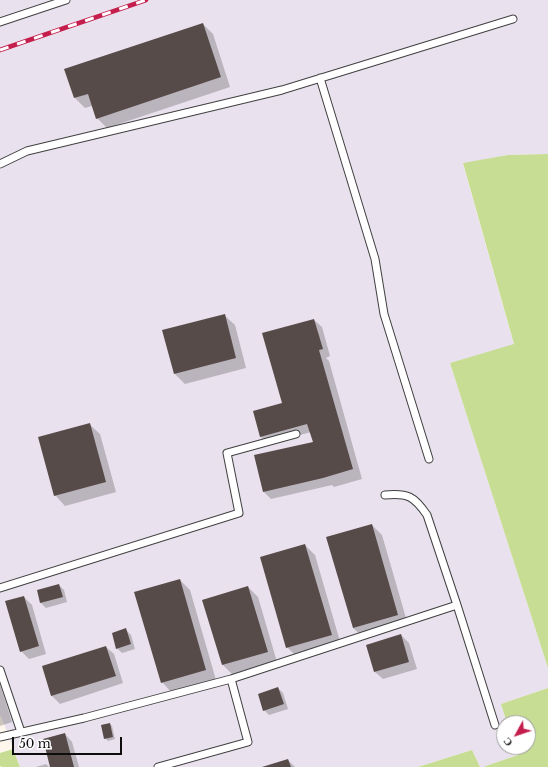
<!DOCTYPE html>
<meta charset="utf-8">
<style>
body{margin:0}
#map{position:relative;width:548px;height:767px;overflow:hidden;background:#fff7ee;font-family:"Libre Baskerville",serif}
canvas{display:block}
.north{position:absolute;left:496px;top:715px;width:40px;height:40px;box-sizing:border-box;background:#fff;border:1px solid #9e9e9e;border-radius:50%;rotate:230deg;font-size:11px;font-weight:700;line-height:16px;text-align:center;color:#0d0d0d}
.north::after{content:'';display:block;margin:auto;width:14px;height:18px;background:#c51e4d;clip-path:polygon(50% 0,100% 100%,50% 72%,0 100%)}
.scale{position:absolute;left:12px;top:737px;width:110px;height:18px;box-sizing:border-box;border:2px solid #0d0d0d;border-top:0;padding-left:5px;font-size:12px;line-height:14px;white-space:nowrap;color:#0d0d0d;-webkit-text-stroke:3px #fff;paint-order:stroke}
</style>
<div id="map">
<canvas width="548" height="767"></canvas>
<div class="north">С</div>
<div class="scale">50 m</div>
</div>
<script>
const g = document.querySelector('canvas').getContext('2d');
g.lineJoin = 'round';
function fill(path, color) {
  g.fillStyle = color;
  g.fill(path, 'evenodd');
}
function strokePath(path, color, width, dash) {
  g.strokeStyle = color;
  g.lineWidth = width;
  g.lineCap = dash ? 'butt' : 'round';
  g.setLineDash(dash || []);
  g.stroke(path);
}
const industrial = new Path2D(`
 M0 0H548V154L508 155 463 164 514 345 450 363 548 668V688L501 704 507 723H504V747H516L518 755 483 767H480L472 750 418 767H20L1 716H0Z`);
const forest = new Path2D(`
 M548 154V668L450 363 514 344 463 163 508 155Z
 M548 688V767H483L518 755 516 747H528V723H507L501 704Z
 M13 749 20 767H2L0 766V753Z
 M472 750 480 767H418Z`);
const shadow = new Path2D(`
 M203 24 213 34 230 87 107 128 97 118 92 106 85 108 75 98 65 70Z
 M224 315 235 325 246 368 185 384 175 374Z
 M314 320 322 327 330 356 326 358 329 361 362 479 334 487 332 485 271 499 264 492 314 442 311 432 268 444 260 436 283 404Z
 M89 424 100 434 116 492 65 506 55 495Z
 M372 525 382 535 408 625 364 638 353 628Z
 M305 545 315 555 341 645 297 657 287 647Z
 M180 580 190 590 216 680 172 693 162 682Z
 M59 585 64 590 67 602 46 608 41 603 38 591Z
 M248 587 258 597 277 662 233 675 223 665 204 600Z
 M24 597 32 605 46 654 29 659 21 651Z
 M126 630 131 635 135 649 122 653 117 648Z
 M401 635 409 643 417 669 383 679 375 672Z
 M106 647 114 654 123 683 60 704 52 696 43 667Z
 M0 684 12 722 0 726Z
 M278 688 283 693 288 709 269 715 264 710Z
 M110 724 112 726 115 739 108 741 105 738Z
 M65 734 72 742 79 767H51Z
 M288 760 295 767H264Z
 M46 764 49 767H36Z`);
const building = new Path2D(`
 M203 23 221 77 96 119 88 94 74 98 64 69Z
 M225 314 236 358 174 374 162 330Z
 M314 319 323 349 319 350 353 469 323 478 263 492 254 455 313 442 307 424 260 437 253 411 282 403 262 333Z
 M90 423 106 482 54 496 38 437Z
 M372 524 398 615 353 628 326 537Z
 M305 544 332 635 286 648 260 557Z
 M180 579 206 670 161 683 134 592Z
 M59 584 63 597 40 603 37 590Z
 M248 586 268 652 222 665 202 600Z
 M24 596 39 646 20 652 5 601Z
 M126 628 131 644 116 649 112 633Z
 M401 634 409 662 374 672 366 645Z
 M106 646 116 676 51 696 42 666Z
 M278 687 284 704 263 711 258 694Z
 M110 723 113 737 104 739 101 725Z
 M65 733 74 767H50L43 739Z
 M288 759 291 767H262Z`);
const service = new Path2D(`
 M0 22 66 0
 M320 78 375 259 384 314 429 459
 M0 164 27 151 282 90 513 19
 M385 495C408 493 414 496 427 515L457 605 495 725
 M0 588 239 513 227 453 296 434
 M0 670 21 732
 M0 737 84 718 231 679 457 605
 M158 767 248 742 231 679`);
const rail = new Path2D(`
 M0 50 146 0`);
fill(industrial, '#e9e1ed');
fill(forest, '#c6dd93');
fill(shadow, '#0003');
fill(building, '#574b49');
strokePath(service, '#404040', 9);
strokePath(service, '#fff', 7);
strokePath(rail, '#c51e4d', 4.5);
strokePath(rail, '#fff', 3, [9]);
</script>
